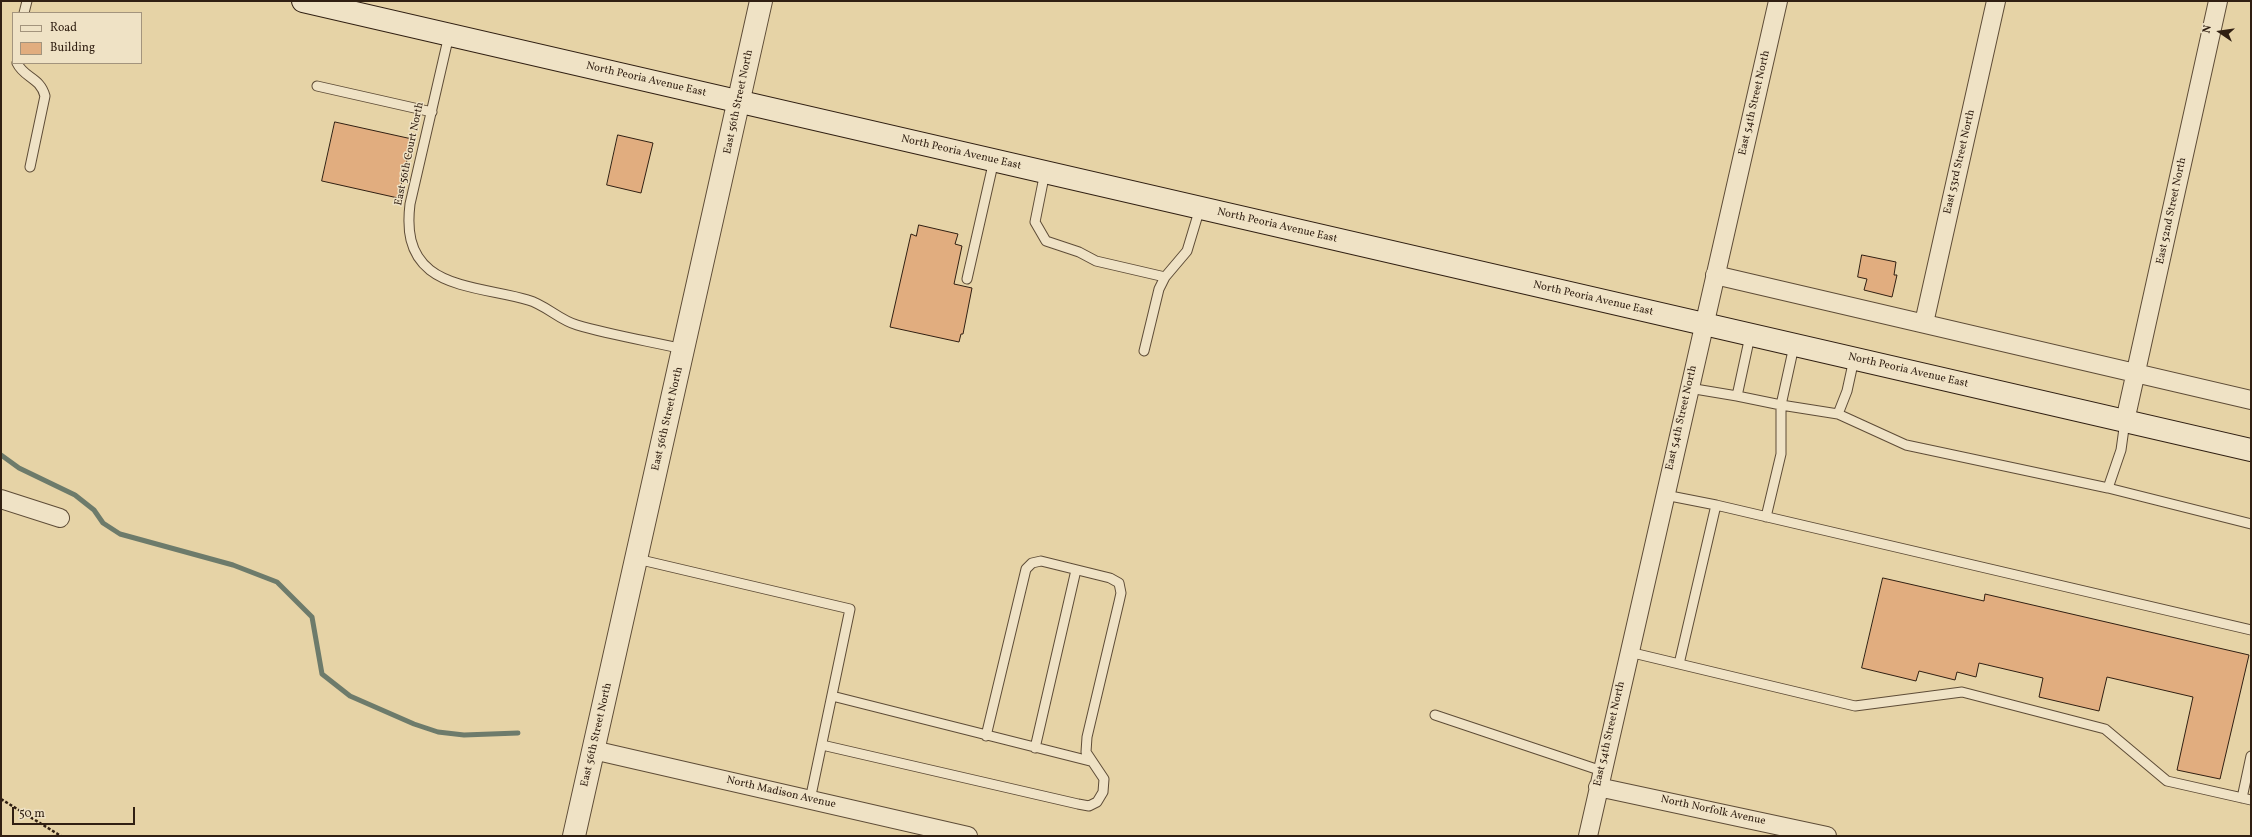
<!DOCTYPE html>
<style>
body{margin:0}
#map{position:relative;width:2252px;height:837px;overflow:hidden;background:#e6d3a6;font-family:Vollkorn,serif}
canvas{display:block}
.frame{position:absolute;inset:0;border:2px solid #301f12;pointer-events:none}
.legend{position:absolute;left:12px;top:12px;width:130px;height:52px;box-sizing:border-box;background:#efe2c5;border:1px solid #a3947d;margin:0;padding:5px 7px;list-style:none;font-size:12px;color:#301f12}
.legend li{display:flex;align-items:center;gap:8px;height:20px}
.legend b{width:20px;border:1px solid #a3947d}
.north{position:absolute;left:2200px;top:12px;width:40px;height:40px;-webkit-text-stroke:3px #efe2c5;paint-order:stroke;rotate:283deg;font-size:11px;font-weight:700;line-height:16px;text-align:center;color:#301f12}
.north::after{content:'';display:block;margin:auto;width:14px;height:18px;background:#301f12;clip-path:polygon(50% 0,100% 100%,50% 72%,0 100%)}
.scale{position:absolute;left:12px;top:807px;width:123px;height:18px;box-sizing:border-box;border:2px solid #301f12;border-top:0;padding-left:5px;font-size:12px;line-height:14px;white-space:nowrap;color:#301f12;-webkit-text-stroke:3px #efe2c5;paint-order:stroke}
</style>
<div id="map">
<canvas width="2252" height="837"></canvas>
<div class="frame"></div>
<ul class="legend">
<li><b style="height:5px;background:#efe2c5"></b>Road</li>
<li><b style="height:11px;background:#e1ad7f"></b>Building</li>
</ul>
<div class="north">N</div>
<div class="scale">50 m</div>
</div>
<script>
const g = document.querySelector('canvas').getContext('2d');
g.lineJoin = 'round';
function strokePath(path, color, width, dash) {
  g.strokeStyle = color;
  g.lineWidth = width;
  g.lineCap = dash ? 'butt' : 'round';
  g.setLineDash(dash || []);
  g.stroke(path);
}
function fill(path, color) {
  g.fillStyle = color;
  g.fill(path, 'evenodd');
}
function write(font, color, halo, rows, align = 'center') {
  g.font = font + ' Vollkorn,serif';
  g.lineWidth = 3;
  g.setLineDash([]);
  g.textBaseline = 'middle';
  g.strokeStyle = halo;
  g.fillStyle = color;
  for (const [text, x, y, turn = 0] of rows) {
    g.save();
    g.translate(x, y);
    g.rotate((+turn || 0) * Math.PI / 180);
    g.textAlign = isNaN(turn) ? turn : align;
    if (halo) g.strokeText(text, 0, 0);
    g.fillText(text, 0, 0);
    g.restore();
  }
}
const stream = new Path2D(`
 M1 455 19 468 75 495 94 510 103 523 120 534 233 565 277 582 312 617 322 674 350 696 414 724 438 732 464 735 518 733`);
const building = new Path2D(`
 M335 122 412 139 398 198 322 181Z
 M618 135 653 143 641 193 607 185Z
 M919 225 958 234 955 244 962 246 954 284 972 288 963 334H961L959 342 890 327 911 234 916 236Z
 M1862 255 1896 262 1894 275H1897L1892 297 1864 290 1867 279 1858 277Z
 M1883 578 1984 601 1985 594 2249 655 2220 779 2177 770 2193 697 2107 677 2099 711 2039 697 2043 678 1979 663 1976 677 1957 672 1955 680 1919 671 1916 681 1862 668Z`);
const path = new Path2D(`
 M1 799 61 836`);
const service = new Path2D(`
 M24 13 27 1
 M449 35 410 204C407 229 409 253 430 270 454 289 499 291 528 300 546 305 559 320 577 325 611 335 648 341 683 349
 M17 63C24 78 40 77 45 96L30 167
 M317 86 432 112
 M1045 172 1035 222 1046 241 1079 252 1096 261 1165 277
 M967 279 994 160
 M1144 351 1159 289 1165 277 1187 251 1200 208
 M1689 388 1737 396 1750 336
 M1737 396 1781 405 1794 346
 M1838 414 1906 445 2108 488 2121 450 2125 421
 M2108 488 2251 524
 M1665 495 1716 505 1679 664
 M1716 505 2251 630
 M1766 517 1781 454V405L1838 414 1847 391 1854 359
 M637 559 850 609 810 800
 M1629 652 1855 706 1962 692 2105 729 2167 781 2251 800
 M832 696 1090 761
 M1435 715 1602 771
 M822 745 1078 804 1089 806 1097 802 1103 792 1104 779 1086 752 1087 737 1119 602 1121 593 1119 583 1110 578 1041 561 1032 563 1026 569 986 736
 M1035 748 1076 570
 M2242 798 2251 756`);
const minor = new Path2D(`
 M1715 275 2251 400
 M1924 323 1996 1
 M2125 421 2218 1
 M1 499 60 518
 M593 750 968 836
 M1598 787 1827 836
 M1588 836 1778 1`);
const tertiary = new Path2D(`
 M574 836 761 1`);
const secondary = new Path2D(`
 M303 1 2251 450`);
const streetNames = [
 ["North Peoria Avenue East",646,80,13],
 ["East 56th Street North",739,102,-78],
 ["East 54th Street North",1755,103,-77],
 ["North Peoria Avenue East",961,153,13],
 ["East 56th Court North",410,154,-78],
 ["East 53rd Street North",1960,162,-77],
 ["East 52nd Street North",2172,211,-78],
 ["North Peoria Avenue East",1277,226,13],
 ["North Peoria Avenue East",1593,299,13],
 ["North Peoria Avenue East",1908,371,13],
 ["East 54th Street North",1682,418,-77],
 ["East 56th Street North",668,419,-77],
 ["East 54th Street North",1610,734,-77],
 ["East 56th Street North",597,735,-77],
 ["North Madison Avenue",781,793,13],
 ["North Norfolk Avenue",1713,811,12]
];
strokePath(stream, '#6d7b6b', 5);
fill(building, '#e1ad7f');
strokePath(building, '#301f12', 1);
strokePath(service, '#5e4c37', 11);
strokePath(minor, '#5e4c37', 20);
strokePath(tertiary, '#5e4c37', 24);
strokePath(secondary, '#301f12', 24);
strokePath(path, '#301f12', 2.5, [3, 2]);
strokePath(service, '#efe2c5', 9);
strokePath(minor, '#efe2c5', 18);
strokePath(tertiary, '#efe2c5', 22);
strokePath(secondary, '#efe2c5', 22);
write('11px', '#301f12', '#efe2c5', streetNames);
</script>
